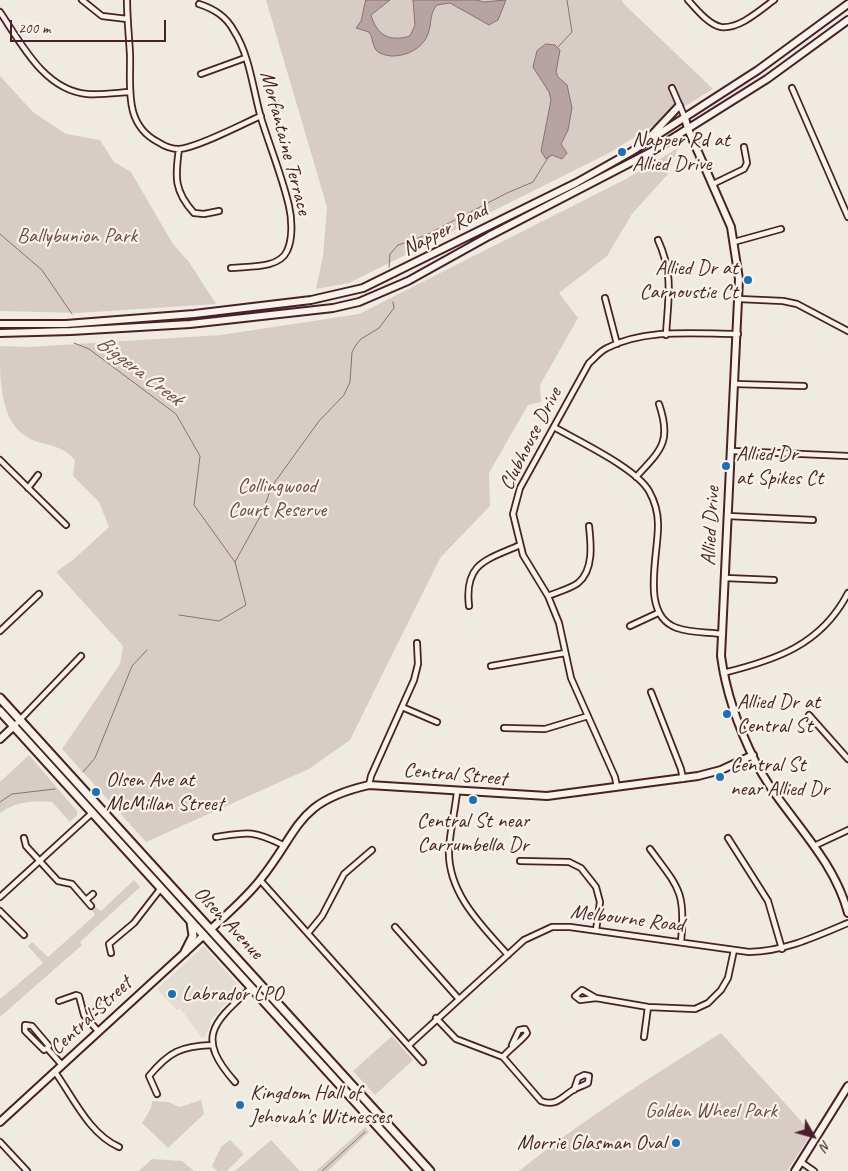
<!DOCTYPE html>
<style>
body{margin:0}
#map{position:relative;width:848px;height:1171px;overflow:hidden;background:#f0ebe0;font-family:Caveat,sans-serif}
canvas{display:block}
.north{position:absolute;left:788px;top:1111px;width:50px;height:50px;-webkit-text-stroke:4px #f7f3e8;paint-order:stroke;rotate:128deg;font-size:14px;font-weight:700;line-height:20px;text-align:center;color:#4a1f2b}
.north::after{content:'';display:block;margin:auto;width:18px;height:22px;background:#4a1f2b;clip-path:polygon(50% 0,100% 100%,50% 72%,0 100%)}
.scale{position:absolute;left:10px;top:20px;width:156px;height:22px;box-sizing:border-box;border:2px solid #4a1f2b;border-top:0;padding-left:6px;font-size:15px;line-height:18px;white-space:nowrap;color:#4a1f2b;-webkit-text-stroke:4px #f7f3e8;paint-order:stroke}
</style>
<div id="map">
<canvas width="848" height="1171"></canvas>
<div class="north">N</div>
<div class="scale">200 m</div>
</div>
<script>
const g = document.querySelector('canvas').getContext('2d');
g.lineJoin = 'round';
function fill(path, color) {
  g.fillStyle = color;
  g.fill(path, 'evenodd');
}
function strokePath(path, color, width, dash) {
  g.strokeStyle = color;
  g.lineWidth = width;
  g.lineCap = dash ? 'butt' : 'round';
  g.setLineDash(dash || []);
  g.stroke(path);
}
function write(font, color, halo, rows, align = 'center') {
  g.font = font + ' Caveat,sans-serif';
  g.lineWidth = 4.5;
  g.setLineDash([]);
  g.textBaseline = 'middle';
  g.strokeStyle = halo;
  g.fillStyle = color;
  for (const [text, x, y, turn = 0] of rows) {
    g.save();
    g.translate(x, y);
    g.rotate((+turn || 0) * Math.PI / 180);
    g.textAlign = isNaN(turn) ? turn : align;
    if (halo) g.strokeText(text, 0, 0);
    g.fillText(text, 0, 0);
    g.restore();
  }
}
const built = new Path2D(`
 M204 946 238 985 236 992 212 1019 205 1037H201L180 1008 177 1010 157 989Z`);
const green = new Path2D(`
 M266 0H622L623 3 713 89 609 153 349 283 316 289 323 256 327 207Z
 M0 76 33 112 66 134 100 140 114 162 131 172 173 244 189 262 216 304 78 313 0 311Z
 M678 148 668 174 632 214 607 256 559 293 578 318 540 385 541 402 528 405 489 473 490 506 440 558 350 740 309 769 146 842 62 749 120 664 123 646 56 572 74 559 109 527 99 502 73 476 75 460C65 448 53 446 38 442 0 430 0 385 0 346L29 347 221 335 359 314 624 180Z
 M29 755 77 811V815L70 822 52 802C32 801 17 801 0 813V782Z
 M134 880 140 887 80 942 82 945 0 1017V999L43 963 28 946 32 942 48 957 95 915 91 909 94 906 101 911Z
 M721 1033 812 1133 787 1171H519C582 1120 652 1076 721 1033Z
 M392 1036 413 1060 375 1095 353 1071Z
 M201 1100 204 1114 168 1148 142 1123 151 1108 152 1101 168 1102 180 1107Z
 M365 1127 369 1132 328 1171H316Z
 M230 1140 244 1154 227 1171H217L212 1166 221 1147Z
 M271 1140 300 1171H235Z
 M152 1159 182 1161 194 1171H139Z`);
const water = new Path2D(`
 M366 0H390L371 15C377 36 390 42 410 36L415 25 413 0H478L483 2 506 0 498 20 489 25 450 3 437 5C429 14 432 24 428 34 423 48 407 56 393 56 388 56 379 54 376 50 372 45 373 37 369 32L356 28 361 21Z
 M546 44 555 45 560 50 556 72 558 77 567 85 572 108 568 130 561 144 567 153 562 159 552 155 546 159 541 151 551 100 549 92 533 67 537 51Z`);
const stream = new Path2D(`
 M557 48 572 32 567 0
 M0 234 42 270 72 314
 M389 267 390 254 398 245 424 236 507 193 533 182 549 156
 M74 343 89 349 176 414 200 456 194 505 235 562 246 605 219 621 179 615
 M235 562 262 513 272 486 319 421 344 395 350 382 352 352 356 345 361 339 379 328 394 308 393 302
 M83 772 95 758 132 666 147 650
 M0 802 12 794 55 789
 M322 1171 365 1132`);
const street = new Path2D(`
 M82 0 102 16 127 19
 M127 0C127 18 129 36 130 54 131 86 123 124 158 142 164 146 172 149 179 149 197 148 242 124 261 116
 M688 0C696 9 709 25 721 27 740 29 760 10 774 0
 M199 4C214 9 226 16 234 31 250 56 253 90 261 118 270 147 282 176 289 206 292 219 293 239 287 251 279 269 248 266 231 268
 M0 12C21 43 44 90 87 94 101 95 115 93 129 92
 M201 74 245 58
 M672 88 685 118
 M792 88 848 217
 M179 149C175 177 174 191 194 213L204 214 219 211
 M713 184 744 169 747 163 744 147
 M658 240C674 275 668 298 666 335
 M734 242 781 229
 M605 298 617 344
 M739 299 783 301 797 304 848 331
 M735 384 804 386
 M554 427C578 441 636 468 649 491 654 500 658 513 658 524 659 554 639 615 677 628 691 633 708 632 723 634
 M732 451 848 456
 M0 460 66 525
 M636 477C661 450 672 442 659 404
 M28 488 38 475
 M728 516 813 520
 M725 578 774 580
 M548 596C557 592 570 589 578 583 594 570 591 544 589 526
 M469 606C464 563 486 560 520 545
 M630 626 658 613
 M0 631 39 594
 M491 666 565 653
 M723 673C776 660 821 645 848 593
 M651 692 681 769 683 779
 M402 707 437 722
 M809 715 848 759
 M14 726 81 656
 M504 728 545 729 588 716
 M369 785 371 776 414 680 418 664 417 643
 M617 787 615 777 571 678 559 623 548 596 523 555 513 514 520 488 589 363C595 358 600 351 607 348 646 328 696 334 738 334
 M457 792C455 811 450 831 449 849 447 892 481 925 508 955
 M216 837C248 832 253 830 283 845
 M24 838 26 846 58 881 72 884 91 906
 M728 838 768 901 782 949
 M814 846 848 830
 M650 849C679 888 686 892 681 942
 M520 861 569 862 581 868 596 887 600 902 596 930
 M260 880 423 1062
 M0 897 92 813
 M86 900 93 894
 M0 911 24 935
 M395 927 458 998
 M308 933 322 916 344 874 372 850
 M111 953 109 944 134 923 161 888
 M596 998 582 990 575 996 580 1000 596 998 648 1007 695 1009 708 1003 721 990 728 978 734 950
 M59 1001 76 995 79 996 84 1015 98 1031
 M436 1018 456 1039 503 1057 541 1101C556 1107 562 1097 573 1090 578 1087 583 1086 588 1083L589 1076 584 1075 578 1078 574 1090
 M86 1019 103 1005
 M644 1037 648 1007
 M409 1045 524 940 552 927H570L749 952C785 951 815 937 848 923
 M47 1048 49 1046 32 1026 25 1025V1031L44 1050 47 1048 62 1065
 M503 1057C508 1050 525 1038 527 1033L525 1029 519 1030 512 1045
 M55 1072C73 1097 89 1134 119 1147
 M235 1082C195 1037 213 1023 251 988
 M157 1094 149 1076C169 1052 181 1046 212 1045
 M0 1142 27 1171
 M801 1162 814 1171`);
const secondary = new Path2D(`
 M685 118 688 129 731 227 739 279 721 656C726 693 738 727 755 761 782 814 832 853 848 913
 M649 138 679 106
 M0 324H66L194 314 311 300 363 288 576 183 631 152 758 70 848 4
 M0 333 71 331 190 324 333 308 359 302 408 281 489 236 649 153 767 79 848 20
 M0 739 14 726
 M211 929C227 914 246 898 260 880 301 829 295 802 369 785L547 796 698 776 721 770 753 755
 M0 1122 204 935
 M795 1171 848 1086`);
const primary = new Path2D(`
 M0 698 430 1171
 M0 711 418 1171
 M185 952 193 936 191 922`);
const markers = [
 [622,152,5,"#1f6fb2"],
 [748,280,5,"#1f6fb2"],
 [726,466,5,"#1f6fb2"],
 [727,714,5,"#1f6fb2"],
 [720,777,5,"#1f6fb2"],
 [96,792,5,"#1f6fb2"],
 [473,800,5,"#1f6fb2"],
 [172,994,5,"#1f6fb2"],
 [240,1105,5,"#1f6fb2"],
 [676,1143,5,"#1f6fb2"]
];
const poiNames = [
 ["Napper Rd at",632,140],
 ["Allied Drive",632,164],
 ["Allied Dr at",738,268,"right"],
 ["Carnoustie Ct",738,292,"right"],
 ["Allied Dr",736,454],
 ["at Spikes Ct",736,478],
 ["Allied Dr at",737,702],
 ["Central St",737,726],
 ["Central St",730,765],
 ["near Allied Dr",730,789],
 ["Olsen Ave at",106,780],
 ["McMillan Street",106,804],
 ["Central St near",473,821,"center"],
 ["Carrumbella Dr",473,845,"center"],
 ["Labrador LPO",182,994],
 ["Kingdom Hall of",250,1093],
 ["Jehovah's Witnesses",250,1117],
 ["Morrie Glasman Oval",666,1143,"right"]
];
const streetNames = [
 ["Morfantaine Terrace",285,143,75],
 ["Napper Road",445,230,-27],
 ["Clubhouse Drive",531,439,-63],
 ["Allied Drive",711,526,-87],
 ["Central Street",455,775,5],
 ["Melbourne Road",627,919,7],
 ["Olsen Avenue",228,923,47],
 ["Central Street",91,1016,-43]
];
const parkNames = [
 ["Ballybunion Park",77,236],
 ["Collingwood",277,486],
 ["Court Reserve",277,510],
 ["Golden Wheel Park",711,1111]
];
const waterNames = [
 ["Biggera Creek",139,371,37]
];
fill(built, '#e3dcd2');
fill(green, '#d8cdc6');
fill(water, '#b7a4a2');
strokePath(water, '#8b6f72', 1);
strokePath(stream, '#8b6f72', 1);
strokePath(street, '#4a1f2b', 8);
strokePath(secondary, '#4a1f2b', 10);
strokePath(primary, '#4a1f2b', 11);
strokePath(street, '#f7f3e8', 4.5);
strokePath(secondary, '#f7f3e8', 6);
strokePath(primary, '#f7f3e8', 7);
for (const [x, y, r, color] of markers) {
  const dot = new Path2D();
  dot.arc(x, y, r, 0, 2 * Math.PI);
  g.fillStyle = color;
  g.fill(dot);
  strokePath(dot, '#f7f3e8', 2);
}
write('21px', '#4a1f2b', '#f7f3e8', poiNames, 'left');
write('21px', '#4a1f2b', '#f7f3e8', streetNames);
write('21px', '#6e4a52', '#f7f3e8', parkNames);
write('italic 22px', '#704e55', '#f7f3e8', waterNames);
</script>
